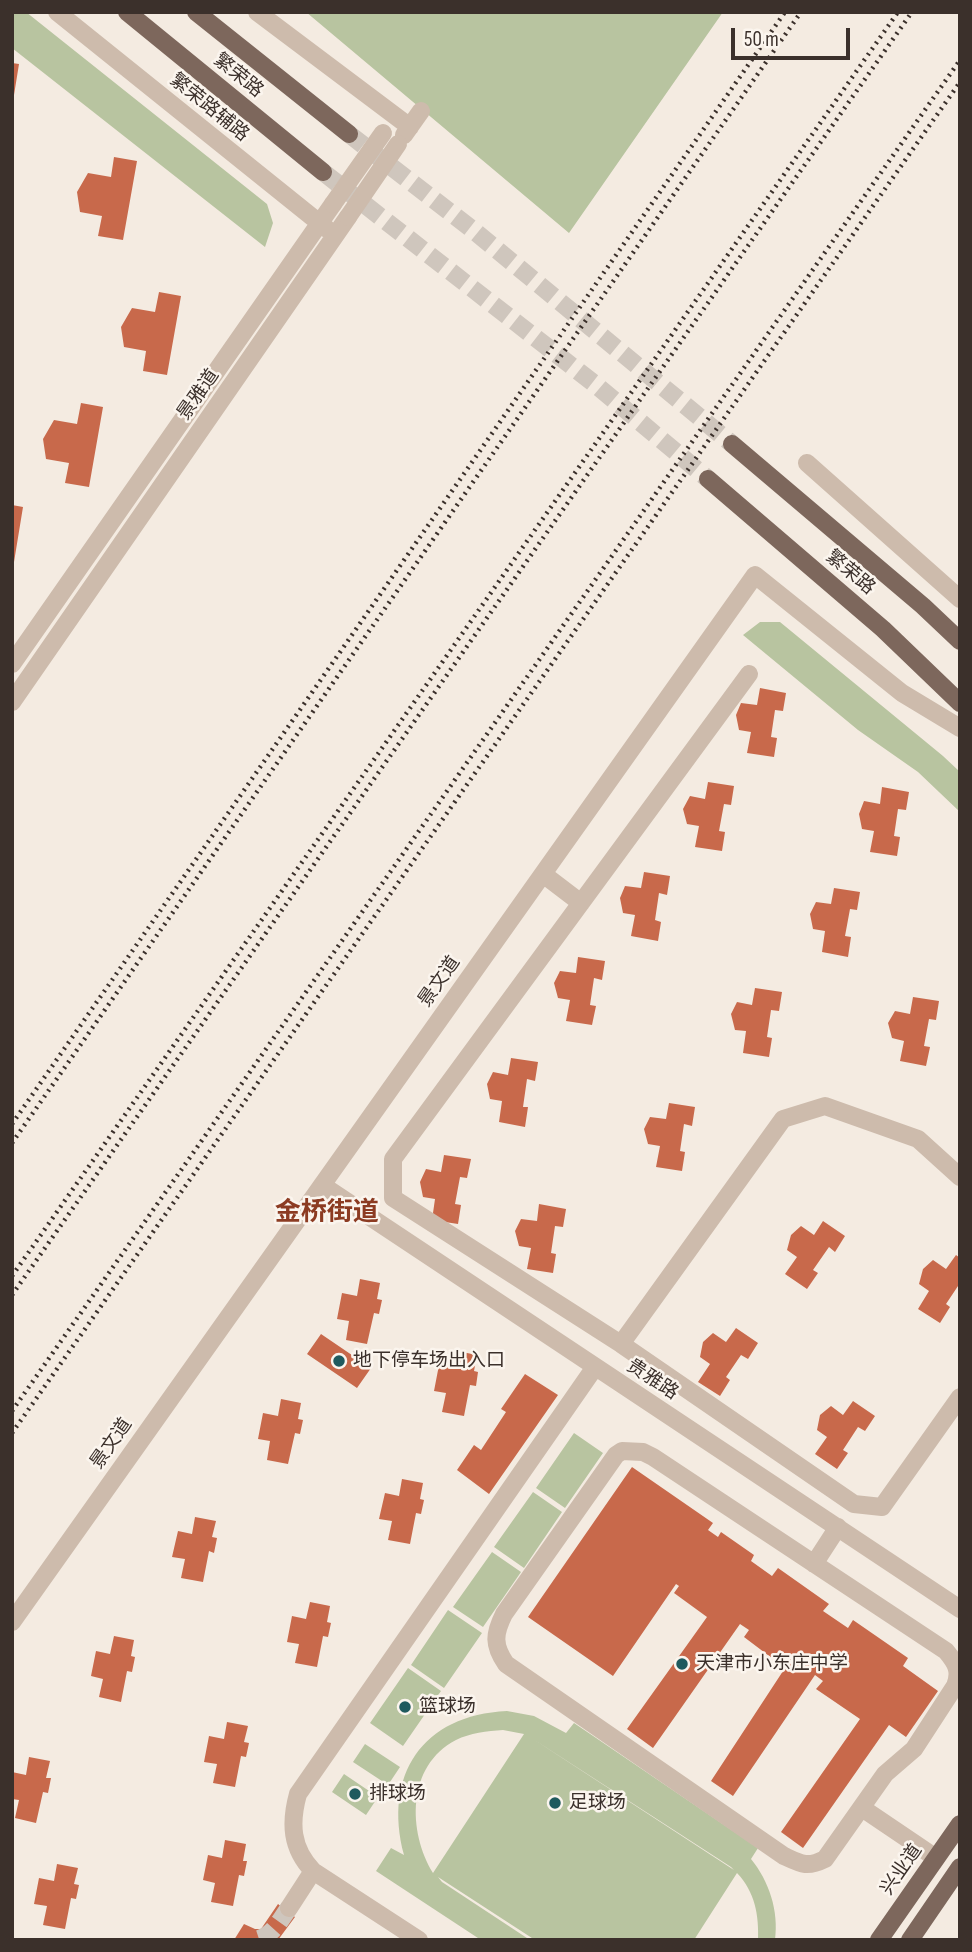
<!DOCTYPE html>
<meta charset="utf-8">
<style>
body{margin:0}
#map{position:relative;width:972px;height:1952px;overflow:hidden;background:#f4ebe1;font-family:"Sofia Sans Condensed",sans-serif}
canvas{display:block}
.frame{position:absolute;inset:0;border:14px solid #3b302b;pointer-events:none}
.scale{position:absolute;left:731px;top:28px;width:119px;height:32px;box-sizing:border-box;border:4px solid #3b302b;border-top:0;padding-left:9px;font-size:21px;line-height:24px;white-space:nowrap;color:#3b302b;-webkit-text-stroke:5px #fbf5ee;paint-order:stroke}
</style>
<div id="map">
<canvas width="972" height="1952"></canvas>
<div class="frame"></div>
<div class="scale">50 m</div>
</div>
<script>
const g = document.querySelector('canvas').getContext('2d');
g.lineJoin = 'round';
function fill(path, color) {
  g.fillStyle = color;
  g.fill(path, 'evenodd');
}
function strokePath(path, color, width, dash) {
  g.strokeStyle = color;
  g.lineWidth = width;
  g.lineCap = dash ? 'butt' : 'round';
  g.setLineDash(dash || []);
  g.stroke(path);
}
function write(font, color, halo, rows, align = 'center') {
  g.font = font + ' "Sofia Sans Condensed","Noto Sans SC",sans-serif';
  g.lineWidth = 5;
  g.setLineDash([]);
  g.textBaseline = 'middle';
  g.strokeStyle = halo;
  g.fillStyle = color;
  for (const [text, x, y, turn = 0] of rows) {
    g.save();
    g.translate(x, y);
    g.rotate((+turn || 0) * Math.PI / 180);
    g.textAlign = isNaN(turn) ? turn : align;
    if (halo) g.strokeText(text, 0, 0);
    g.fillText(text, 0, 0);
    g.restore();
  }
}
const green = new Path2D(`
 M12 12H26L267 204 273 223 265 247 12 48Z
 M306 12H723L569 233Z
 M760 622H780L943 756 960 772V812L918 772 858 730 743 635Z
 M574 1433 603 1453 565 1508 536 1488Z
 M533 1492 562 1512 524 1568 494 1547Z
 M492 1552 521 1572 483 1627 453 1607Z
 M448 1610 482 1633 444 1688 411 1665Z
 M408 1668 441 1691 403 1746 370 1723Z
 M507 1711 534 1716 566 1733 574 1723 758 1848 751 1859C769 1881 779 1911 775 1940H758C759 1915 755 1892 737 1873L694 1940H535L438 1877 442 1882 530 1940H481L376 1871 391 1848 404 1855C383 1775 422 1715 507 1711ZM503 1730 524 1734 433 1873C408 1832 406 1766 456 1740 470 1733 487 1731 503 1730ZM530 1737 731 1867 734 1870Z
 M365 1744 400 1767 388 1785 353 1762Z
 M344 1774 378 1797 366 1815 332 1792Z`);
const building = new Path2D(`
 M12 63 19 64 14 95H12Z
 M114 157 137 161 123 240 98 236 102 216 80 212 77 192 88 173 111 177Z
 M159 292 181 296 167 375 143 371 146 351 124 347 121 327 132 308 155 312Z
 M81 403 103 407 89 487 65 483 69 463 46 459 43 439 54 420 77 424Z
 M12 505 23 507 14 562H12Z
 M760 688 786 693 783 711 775 710 771 737 777 738 774 757 747 753 751 732 739 730 736 715 741 703 757 705Z
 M708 782 734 786 731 805 724 804 719 831 725 832 722 851 695 847 699 826 687 824 683 809 690 796 705 799Z
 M882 787 909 792 906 810 898 809 894 836 900 837 897 856 870 852 874 831 862 829 859 814 864 801 880 804Z
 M644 872 670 876 667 895 659 893 655 920 661 922 658 941 631 936 635 915 623 913 620 898 625 886 641 888Z
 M834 888 860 892 857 910 850 909 845 936 851 937 848 957 822 952 825 931 813 929 810 914 816 902 831 904Z
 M578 957 605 961 602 980 594 978 590 1005 596 1006 592 1025 566 1021 570 1000 558 998 554 983 560 971 576 973Z
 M755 988 782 992 779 1011 771 1010 767 1037 772 1038 769 1057 743 1053 746 1031 735 1030 731 1014 737 1002 752 1005Z
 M913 997 939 1001 936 1020 929 1019 924 1046 930 1047 926 1066 900 1061 904 1041 892 1038 888 1023 895 1011 910 1014Z
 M511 1058 538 1062 535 1081 527 1079 523 1107H528L525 1127 499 1122 502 1101 490 1099 487 1084 493 1072 508 1075Z
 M669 1103 695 1107 692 1126 684 1124 680 1151 685 1152 682 1171 656 1167 660 1146 648 1144 644 1129 650 1117 666 1119Z
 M444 1155 471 1159 467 1178 460 1177 455 1204 461 1205 458 1224 432 1220 435 1199 423 1197 420 1182 426 1169 441 1172Z
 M539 1204 566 1209 563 1227 555 1226 551 1253 556 1254 553 1273 527 1269 531 1248 519 1246 515 1231 521 1219 537 1221Z
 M823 1221 845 1236 835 1252 829 1247 813 1270 818 1273 807 1289 785 1274 797 1257 787 1250 791 1235 801 1226 814 1235Z
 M956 1255 960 1258V1283L946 1304 950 1307 940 1323 918 1309 929 1291 919 1284 923 1269 933 1260 946 1269Z
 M360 1279 380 1283 377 1299 382 1300 379 1314 374 1313 367 1344 346 1340 349 1321 337 1319 342 1293 357 1296Z
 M736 1328 758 1343 748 1359 741 1355 726 1377 730 1380 720 1396 698 1382 710 1364 700 1357 703 1342 713 1333 726 1342Z
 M321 1334 371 1368 357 1388 307 1354Z
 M457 1351 477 1355 474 1371 478 1372 476 1386 470 1385 464 1416 442 1412 446 1393 434 1391 439 1365 453 1368Z
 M525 1374 558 1395 489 1494 457 1470 474 1445 481 1450 506 1412 501 1409Z
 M281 1399 301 1403 298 1419 303 1420 300 1434 295 1433 288 1464 267 1460 270 1441 258 1439 263 1413 278 1416Z
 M853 1401 875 1416 865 1431 858 1427 843 1450 848 1453 837 1469 815 1454 827 1437 817 1430 820 1415 831 1406 843 1415Z
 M632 1467 713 1523 708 1530 718 1537 721 1532 754 1555 751 1561 772 1576 778 1568 829 1604 823 1611 848 1628 853 1620 908 1658 903 1666 938 1691 906 1737 889 1725 803 1848 781 1832 860 1719 816 1689 823 1681 815 1675 733 1796 711 1781 785 1668 744 1637 749 1630 740 1624 653 1748 627 1729 707 1617 674 1593 679 1586 676 1584 613 1676 528 1617Z
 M402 1479 423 1483 420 1499 424 1500 421 1514 416 1513 410 1544 388 1540 392 1521 379 1519 385 1493 399 1496Z
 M195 1517 216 1521 212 1537 217 1538 214 1553 209 1551 203 1582 181 1578 185 1559 172 1557 178 1531 192 1534Z
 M310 1602 330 1606 327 1622 331 1623 328 1637 323 1636 317 1667 295 1663 299 1644 287 1642 292 1616 306 1619Z
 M114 1636 134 1640 131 1656 135 1657 132 1672 127 1671 121 1702 99 1697 103 1679 91 1676 96 1651 110 1654Z
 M227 1722 248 1726 244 1742 249 1743 246 1757 241 1756 235 1787 213 1783 217 1764 204 1762 209 1736 224 1739Z
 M29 1757 50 1761 46 1778H51L48 1793 43 1792 36 1823 15 1818 19 1800 12 1799V1772L26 1775Z
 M225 1840 246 1844 243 1861H247L244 1876 239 1875 233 1906 211 1902 215 1883 203 1880 208 1855 222 1858Z
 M57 1864 78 1868 74 1884 79 1885 76 1899 71 1898 65 1929 43 1925 47 1906 34 1904 39 1878 54 1881Z
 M278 1904 295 1917 278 1940H234L244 1924 255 1929H261Z`);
const minorTunnel = new Path2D(`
 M259 1939C274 1934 280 1920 289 1908`);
const majorTunnel = new Path2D(`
 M349 134 473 230 732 444
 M323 172 596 385 708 479`);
const minor = new Path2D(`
 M57 12 327 229
 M257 12 410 127
 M404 135 421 111
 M807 463 960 599
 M12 664 333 204
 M749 674 393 1159V1198L621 1344 854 1504 882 1507 960 1397
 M12 702 348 217
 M543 874 581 903
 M322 1185 960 1609
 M621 1344 783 1119 825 1106 918 1139 960 1177
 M622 1451 643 1452 653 1457 946 1651C956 1663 961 1671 955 1686L914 1749 885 1774 825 1859C807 1868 801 1864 784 1856L506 1664C493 1645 494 1634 504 1614L616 1455Z
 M814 1564 838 1527
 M12 1622 755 575 902 693 960 728
 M862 1808 936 1858
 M289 1908 313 1871
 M419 1940 313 1871C291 1848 290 1823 298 1794L595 1367`);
const major = new Path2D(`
 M127 12 323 172
 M196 12 349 134
 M732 444 923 606 960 641
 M708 479 883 629 960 703
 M879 1940 960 1824
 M910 1940 960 1867`);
const rail = new Path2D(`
 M12 1124 785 12
 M12 1143 801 12
 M12 1276 898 12
 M12 1295 912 12
 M12 1411 960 60
 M12 1433 960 82`);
const minorBridge = new Path2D(`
 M333 204 383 133
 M348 217 398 144`);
const markers = [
 [339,1361,7,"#1f5a5e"],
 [682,1664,7,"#1f5a5e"],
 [405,1707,7,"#1f5a5e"],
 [355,1794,7,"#1f5a5e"],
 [555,1803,7,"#1f5a5e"]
];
const streetNames = [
 ["繁荣路",238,76,39],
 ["繁荣路辅路",209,108,39],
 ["景雅道",199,395,-55],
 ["繁荣路",850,573,40],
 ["景文道",440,982,-55],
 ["贵雅路",652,1380,33],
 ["景文道",112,1444,-55],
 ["兴业道",902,1870,-55]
];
const poiNames = [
 ["地下停车场出入口",353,1361],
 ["天津市小东庄中学",696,1664],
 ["篮球场",419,1707],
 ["排球场",369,1794],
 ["足球场",569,1803]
];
const districtNames = [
 ["金桥街道",327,1213]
];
fill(green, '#b8c4a0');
fill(building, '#c8694b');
strokePath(minorTunnel, '#cfc6bd', 18, [18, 9]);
strokePath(majorTunnel, '#cfc6bd', 18, [18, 9]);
strokePath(minor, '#cdbbac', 18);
strokePath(major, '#7d675c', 18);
strokePath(rail, '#3b302b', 4.5, [2, 5]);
strokePath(minorBridge, '#cdbbac', 18);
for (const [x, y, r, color] of markers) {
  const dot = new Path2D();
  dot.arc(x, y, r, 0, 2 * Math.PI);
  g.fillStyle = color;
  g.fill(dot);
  strokePath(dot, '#fbf5ee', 2.5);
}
write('19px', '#3b302b', '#fbf5ee', streetNames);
write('19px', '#3b302b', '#fbf5ee', poiNames, 'left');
write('bold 26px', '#8c3b22', '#fbf5ee', districtNames);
</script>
